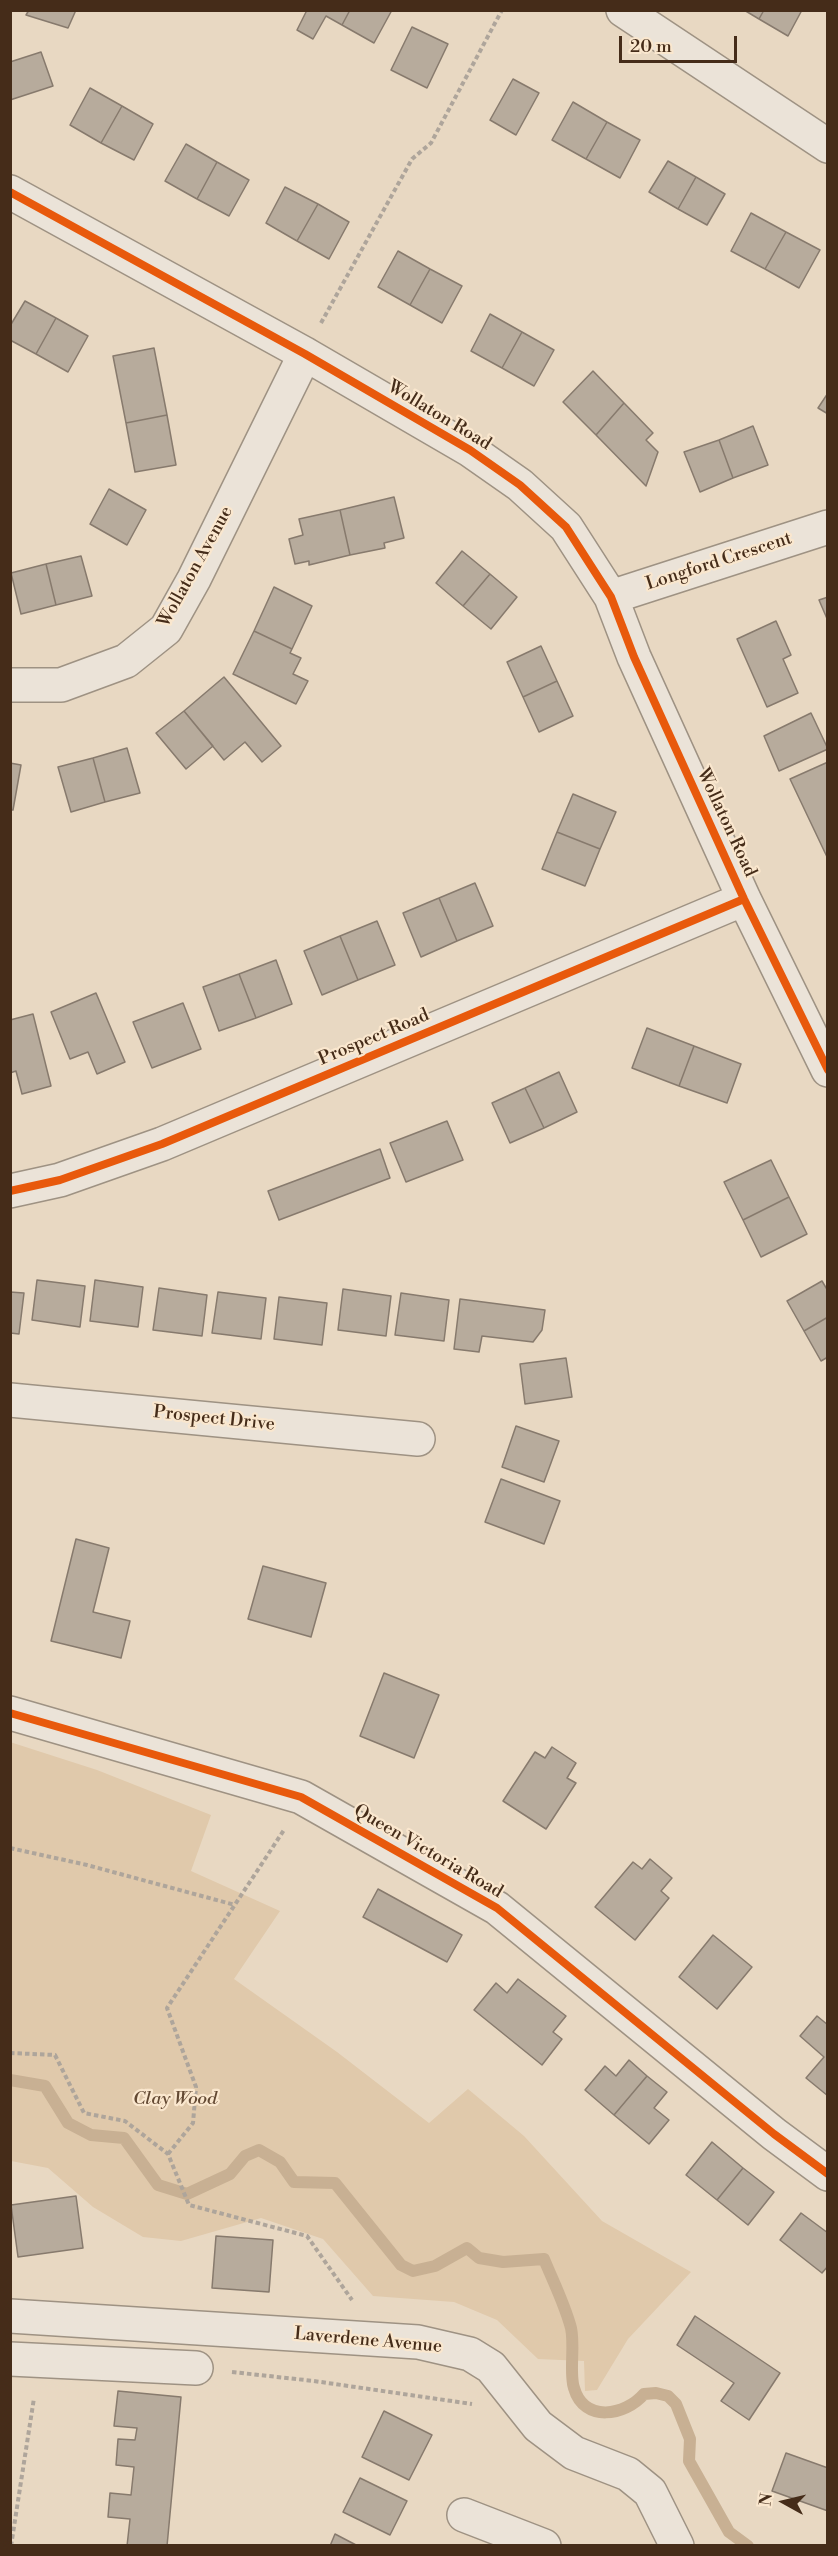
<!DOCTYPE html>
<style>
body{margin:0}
#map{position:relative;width:838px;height:2556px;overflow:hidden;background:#e8d8c2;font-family:"Libre Bodoni",serif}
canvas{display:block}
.frame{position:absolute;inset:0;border:12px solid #452c19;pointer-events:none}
.north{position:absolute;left:754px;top:2472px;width:60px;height:60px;-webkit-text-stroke:4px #fae7ce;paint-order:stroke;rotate:278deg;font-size:16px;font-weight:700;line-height:24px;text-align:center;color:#452c19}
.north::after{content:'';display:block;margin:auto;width:21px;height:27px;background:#452c19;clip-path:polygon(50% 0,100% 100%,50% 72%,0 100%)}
.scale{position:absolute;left:619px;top:36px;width:118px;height:27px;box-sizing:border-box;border:3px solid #452c19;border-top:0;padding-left:8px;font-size:18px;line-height:21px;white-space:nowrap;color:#452c19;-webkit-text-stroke:4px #fae7ce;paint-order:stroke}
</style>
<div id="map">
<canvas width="838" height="2556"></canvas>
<div class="frame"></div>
<div class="north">N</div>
<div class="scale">20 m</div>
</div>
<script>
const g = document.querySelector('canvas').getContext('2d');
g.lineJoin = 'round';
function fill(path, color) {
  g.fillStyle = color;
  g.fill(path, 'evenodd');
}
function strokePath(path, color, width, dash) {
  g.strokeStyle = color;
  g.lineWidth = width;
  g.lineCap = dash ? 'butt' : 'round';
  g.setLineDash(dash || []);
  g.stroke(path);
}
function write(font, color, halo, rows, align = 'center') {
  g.font = font + ' "Libre Bodoni",serif';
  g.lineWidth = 4.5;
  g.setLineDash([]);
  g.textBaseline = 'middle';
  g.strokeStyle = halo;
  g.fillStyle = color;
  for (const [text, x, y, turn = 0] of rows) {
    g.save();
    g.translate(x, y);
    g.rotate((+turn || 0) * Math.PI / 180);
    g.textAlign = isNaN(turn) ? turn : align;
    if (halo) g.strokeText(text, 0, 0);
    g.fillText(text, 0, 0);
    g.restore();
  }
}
const green = new Path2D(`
 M10 1742 97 1770 211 1815 191 1871 280 1911 234 1979 337 2052 429 2123 468 2089 524 2136 602 2221 691 2272 628 2339 597 2390 585 2391 584 2361 538 2359 497 2320 454 2302 373 2296 323 2239 261 2218 181 2241 143 2237 93 2207 48 2168 11 2161Z`);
const stream = new Path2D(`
 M10 2080 45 2086 68 2123 91 2135 124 2138 158 2185 187 2194 230 2174 245 2156 259 2150 280 2162 294 2182 335 2183 401 2265 413 2271 435 2266 467 2248 479 2258 503 2262 544 2259C553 2281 565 2305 571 2328 575 2346 569 2373 574 2388 584 2423 625 2416 644 2394L656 2393 668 2396 676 2404 690 2439 689 2461 729 2532 748 2546`);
const building = new Path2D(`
 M29 10H76L68 28 26 15Z
 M307 10H350L342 25 326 16 313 39 297 30Z
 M350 10H392L374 43 342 25Z
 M744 10H764L759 19Z
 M764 10H802L788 36 759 19Z
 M412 27 448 44 427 88 391 70Z
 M41 52 53 86 10 100V62Z
 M513 79 539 93 516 135 490 120Z
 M90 88 122 106 101 143 70 125Z
 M573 102 607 122 586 159 552 140Z
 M122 106 153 124 134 160 101 143Z
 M607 122 640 140 620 178 586 159Z
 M186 144 217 162 197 199 165 181Z
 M668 161 696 177 678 209 649 192Z
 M217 162 249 180 229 216 197 199Z
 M696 177 725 194 707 225 678 209Z
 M285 187 318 204 297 241 266 223Z
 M318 204 349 222 329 259 297 241Z
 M751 213 786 232 765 269 731 251Z
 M786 232 820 250 799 288 765 269Z
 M398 251 430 269 410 305 378 287Z
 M430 269 462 286 442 323 410 305Z
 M25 301 56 318 36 354 10 340V326Z
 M490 314 522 332 502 368 471 351Z
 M56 318 88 336 68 372 36 354Z
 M522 332 554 350 534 386 502 368Z
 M154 348 167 415 126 423 113 356Z
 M593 371 624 403 596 435 563 402Z
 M828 393V414L818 408Z
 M624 403 653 433 646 440 658 452 646 486 596 435Z
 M167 415 176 465 135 472 126 423Z
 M753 426 768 465 733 478 719 440Z
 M719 440 733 478 700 492 684 452Z
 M109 489 146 510 127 545 90 524Z
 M394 497 404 538 384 543 385 548 350 555 340 510Z
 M340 510 350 555 309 565V561L295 564 289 539 303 535 299 519Z
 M462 551 490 574 463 606 436 583Z
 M81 556 92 596 56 605 46 564Z
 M46 564 56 605 21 614 11 573Z
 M490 574 517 597 491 629 463 606Z
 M274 587 312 606 292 649 254 631Z
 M828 597V621L819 600Z
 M776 621 791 655 783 659 798 693 767 707 737 639Z
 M254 631 292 649 290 653 301 658 293 674 308 681 296 704 233 674Z
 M541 646 557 681 523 697 507 662Z
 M224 677 281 746 262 762 245 742 224 760 184 711Z
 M557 681 573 716 539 732 523 697Z
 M184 711 213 746 186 769 156 733Z
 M811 713 828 749 779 771 764 736Z
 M127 748 140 793 105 802 93 758Z
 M93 758 105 802 71 812 58 767Z
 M828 762V859L790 779Z
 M10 763 21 765 13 810H10Z
 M573 794 616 812 600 849 557 832Z
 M557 832 600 849 585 886 542 869Z
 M475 883 493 926 457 941 439 898Z
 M439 898 457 941 421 957 403 913Z
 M377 921 395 965 358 980 340 936Z
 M340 936 358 980 322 995 304 951Z
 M276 960 292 1004 256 1018 239 974Z
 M239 974 256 1018 219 1031 203 987Z
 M96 993 125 1062 97 1074 88 1052 70 1059 51 1012Z
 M183 1003 201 1049 152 1068 133 1022Z
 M33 1014 51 1086 22 1094 16 1071 10 1073V1020Z
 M647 1028 694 1046 679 1086 632 1068Z
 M694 1046 741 1064 727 1103 679 1086Z
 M559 1072 577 1112 544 1128 525 1088Z
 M525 1088 544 1128 510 1143 492 1103Z
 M447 1121 463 1160 406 1182 390 1143Z
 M380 1149 390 1178 279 1220 268 1191Z
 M771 1160 789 1197 743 1220 724 1182Z
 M789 1197 807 1234 761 1257 743 1220Z
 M37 1280 85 1286 80 1327 32 1320Z
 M95 1280 143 1287 138 1327 90 1321Z
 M822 1281 828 1291V1317L804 1331 787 1301Z
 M159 1288 207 1295 202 1336 153 1330Z
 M343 1289 391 1296 386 1336 338 1330Z
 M10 1292 24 1293 19 1334 10 1333Z
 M218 1292 266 1298 261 1339 212 1333Z
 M401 1293 449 1300 444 1341 395 1335Z
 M279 1297 327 1303 322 1345 274 1339Z
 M460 1299 545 1310 542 1330 533 1342 482 1336 479 1352 454 1349Z
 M828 1317V1357L821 1361 804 1331Z
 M566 1358 572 1397 525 1404 520 1364Z
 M516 1426 559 1441 544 1482 502 1467Z
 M501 1479 560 1501 544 1544 485 1522Z
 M76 1539 109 1548 93 1612 130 1621 121 1658 51 1641Z
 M263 1566 326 1583 311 1637 248 1619Z
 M384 1673 439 1695 414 1758 360 1736Z
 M552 1747 576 1763 567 1778 576 1783 546 1829 503 1801 535 1752 545 1758Z
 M650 1859 672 1878 661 1891 669 1898 635 1940 595 1907 633 1862 642 1869Z
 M378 1889 462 1935 447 1962 363 1917Z
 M713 1935 752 1967 717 2009 679 1977Z
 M518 1979 566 2016 553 2032 562 2039 542 2065 474 2010 496 1983 507 1993Z
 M817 2016 828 2025V2096L806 2078 824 2057 800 2036Z
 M629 2060 647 2076 614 2115 585 2090 605 2066 616 2076Z
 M647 2076 667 2092 654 2108 669 2120 649 2144 614 2115Z
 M712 2142 743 2168 717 2200 686 2175Z
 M743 2168 774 2192 748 2225 717 2200Z
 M76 2196 83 2248 18 2257 11 2205Z
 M801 2213 828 2233V2266L822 2273 780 2240Z
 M216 2236 273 2240 269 2292 212 2288Z
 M695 2316 780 2373 749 2420 721 2401 734 2383 677 2345Z
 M118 2391 181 2397 167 2546H127L130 2519 108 2517 110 2493 131 2495 134 2467 116 2465 118 2439 135 2440 137 2428 114 2426Z
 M384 2411 432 2435 409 2480 362 2457Z
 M786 2453 828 2468V2511L772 2491Z
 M360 2478 407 2501 390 2535 343 2512Z
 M335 2534 358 2546H330Z`);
const path = new Path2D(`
 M321 323 412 159 431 143 502 10
 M10 1848 87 1865 235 1905
 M10 2053 55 2055 84 2113 125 2121 168 2154 189 2205 307 2236 352 2300
 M168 2154 193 2123 196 2087 167 2008 284 1830
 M232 2372 314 2381 472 2404
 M11 2546 34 2398`);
const minor = new Path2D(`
 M623 10 828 146
 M10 192 305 354 470 450 520 485 566 527 611 597 634 657 744 899 828 1070
 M611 597 828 527
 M10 685H61L126 661 166 629 194 579 305 354
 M10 1191 60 1180 162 1144 744 899
 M10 1400 418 1439
 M10 1713 301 1797 497 1908 774 2134 828 2174
 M10 2316 418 2342 470 2354 491 2367 538 2426 574 2453 628 2474 650 2492 677 2546
 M10 2359 196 2368
 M464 2515 544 2546`);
const cycleway = new Path2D(`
 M10 192 305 354 470 450 520 485 566 527 611 597 634 657 744 899 828 1070
 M10 1191 60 1180 162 1144 744 899
 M10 1713 301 1797 497 1908 774 2134 828 2174`);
const streetNames = [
 ["Wollaton Road",439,416,31],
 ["Longford Crescent",719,562,-18],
 ["Wollaton Avenue",196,567,-61],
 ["Wollaton Road",726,823,65],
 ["Prospect Road",374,1038,-23],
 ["Prospect Drive",214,1419,6],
 ["Queen Victoria Road",428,1852,30],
 ["Laverdene Avenue",368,2341,5]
];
const parkNames = [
 ["Clay Wood",175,2100]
];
fill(green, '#e0c9ab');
strokePath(stream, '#c8b093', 12);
fill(building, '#b7ab9c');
strokePath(building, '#877a6d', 1.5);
strokePath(minor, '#9e9283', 36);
strokePath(path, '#aea59b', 4, [4.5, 3]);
strokePath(minor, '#ebe3d8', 33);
strokePath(cycleway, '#e8590c', 8);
write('18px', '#452c19', '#fae7ce', streetNames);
write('italic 18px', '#634933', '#fae7ce', parkNames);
</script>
